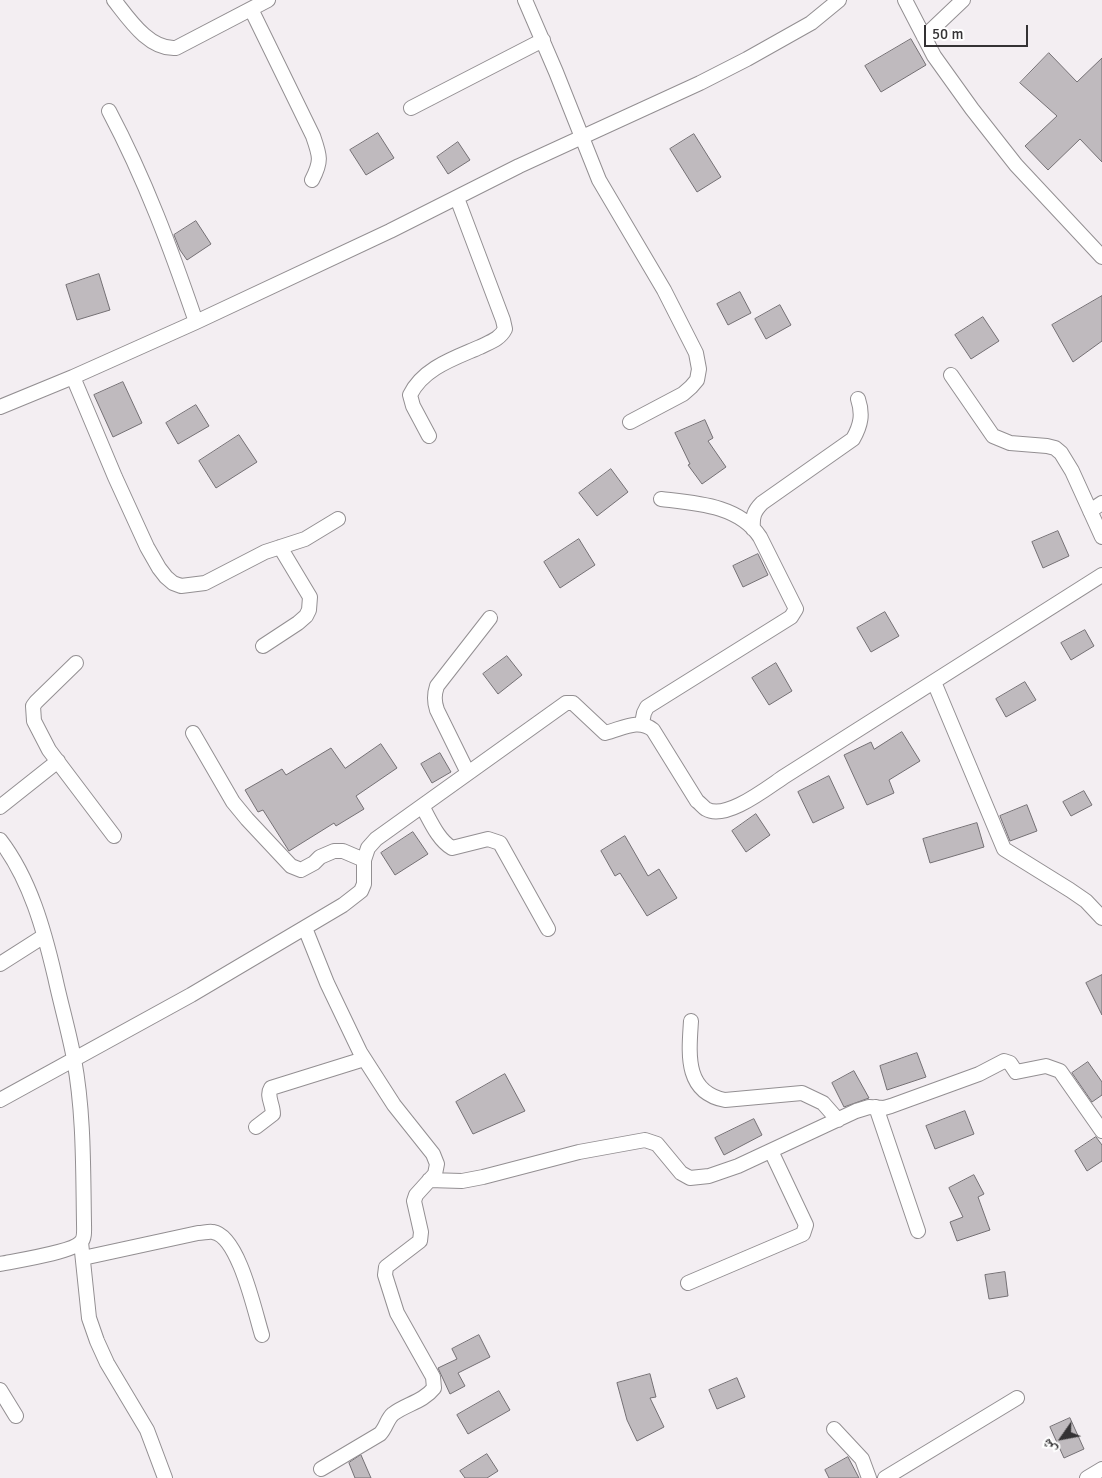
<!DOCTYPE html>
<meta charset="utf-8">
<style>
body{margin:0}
#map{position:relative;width:1102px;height:1478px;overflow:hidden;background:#f3eef2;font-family:Signika,"Noto Naskh Arabic",sans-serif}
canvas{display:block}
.north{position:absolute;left:1037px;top:1413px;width:50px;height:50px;-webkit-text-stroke:4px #fff;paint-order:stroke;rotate:237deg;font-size:14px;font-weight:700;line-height:20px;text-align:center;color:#343234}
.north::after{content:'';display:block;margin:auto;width:18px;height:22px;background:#343234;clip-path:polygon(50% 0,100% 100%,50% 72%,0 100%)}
.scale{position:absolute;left:924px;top:25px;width:104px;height:22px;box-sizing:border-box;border:2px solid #343234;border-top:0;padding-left:6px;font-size:15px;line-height:18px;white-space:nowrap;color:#343234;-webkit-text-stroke:4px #fff;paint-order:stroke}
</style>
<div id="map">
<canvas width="1102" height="1478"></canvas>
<div class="north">ش</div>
<div class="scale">50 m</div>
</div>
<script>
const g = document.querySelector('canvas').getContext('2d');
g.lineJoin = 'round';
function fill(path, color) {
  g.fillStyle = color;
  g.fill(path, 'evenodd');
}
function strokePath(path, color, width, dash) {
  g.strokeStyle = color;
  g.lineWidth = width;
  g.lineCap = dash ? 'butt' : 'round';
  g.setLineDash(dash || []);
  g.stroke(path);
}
const building = new Path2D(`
 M911 39 926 65 881 92 865 66Z
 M1049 53 1077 82 1102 58V162L1080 139 1048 170 1025 146 1057 116 1020 83Z
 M378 133 394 158 366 175 350 150Z
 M694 134 721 177 697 192 670 149Z
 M458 142 470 160 448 174 437 157Z
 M196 221 211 244 187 260 180 250 174 235Z
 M99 274 110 310 77 320 66 285Z
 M740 292 751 313 728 325 717 304Z
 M1102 296V341L1073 362 1052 325Z
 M780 305 791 325 766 339 755 319Z
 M983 317 999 341 971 359 955 335Z
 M123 382 142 423 113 437 94 395Z
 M196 405 209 426 178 444 166 423Z
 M705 420 713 438 708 441 726 467 702 484 688 465 690 464 675 433Z
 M239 435 257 462 216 488 199 461Z
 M611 469 628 492 597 516 579 493Z
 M1058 531 1069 556 1043 568 1032 542Z
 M579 539 595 565 560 588 544 562Z
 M758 554 768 575 743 587 733 566Z
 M885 612 899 636 871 652 857 628Z
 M1085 630 1094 646 1071 660 1061 643Z
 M507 656 522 675 498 694 483 674Z
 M776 663 792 691 769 705 752 678Z
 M1025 682 1036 700 1006 717 996 699Z
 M902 732 920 761 889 780 894 793 867 805 844 755 871 742 874 749Z
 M381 744 397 768 356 796 364 809 336 826 334 823 289 851 263 810 258 812 245 790 282 769 286 775 331 748 345 768Z
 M440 753 451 772 432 783 421 764Z
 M829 776 844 808 813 823 798 792Z
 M1084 791 1092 805 1071 816 1063 802Z
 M1027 805 1037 831 1010 841 1000 816Z
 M756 814 770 835 746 852 732 831Z
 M977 823 984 847 930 863 923 839Z
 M413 832 428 854 395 875 381 853Z
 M625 836 648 876 659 869 677 898 647 916 620 873 615 876 601 851Z
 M1102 975V1015L1086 983Z
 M917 1053 926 1077 887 1090 880 1066Z
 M1088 1062 1102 1082V1095L1092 1102 1072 1073Z
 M854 1071 869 1098 844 1107 832 1083Z
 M505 1074 525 1111 473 1134 456 1102Z
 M965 1111 974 1134 935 1149 926 1126Z
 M754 1119 762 1135 724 1155 715 1138Z
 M1096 1137 1102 1145V1161L1087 1171 1075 1151Z
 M974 1175 984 1194 978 1197 990 1230 957 1241 950 1222 963 1217 949 1188Z
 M1005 1272 1008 1296 989 1299 985 1275Z
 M479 1335 490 1357 458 1373 465 1386 450 1394 438 1368 457 1359 452 1349Z
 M650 1374 656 1397 650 1398 664 1427 637 1441 627 1420 617 1383Z
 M737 1378 745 1397 717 1409 709 1390Z
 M499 1391 510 1410 468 1434 457 1415Z
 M1070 1418 1084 1449 1064 1458 1050 1427Z
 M487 1454 498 1471 487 1478H465L460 1471Z
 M361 1455 371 1478H355L349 1463Z
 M848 1457 859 1478H829L825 1470Z`);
const street = new Path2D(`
 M114 0C129 19 149 50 176 48L268 0
 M525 0 556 72 599 180 664 290 696 353 699 369 697 380 691 387 683 394 630 422
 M905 0 934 56 972 109 1016 165 1102 257
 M251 9 313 136C320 156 322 161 312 180
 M924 37 963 0
 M411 108 543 40
 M109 111C145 179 171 249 196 322
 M951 375 993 436 1010 443 1047 446 1055 448 1061 453 1072 471 1102 537
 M73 377 115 477 147 547 159 568 166 577 173 583 181 586 205 583 265 552 305 539 338 519
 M0 407 73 377 196 322 390 231 519 166 700 83 747 59 811 23 839 0
 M429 436 413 406 410 395C423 368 455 358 480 347 490 342 500 339 505 329L503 320 457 198
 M1090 511 1102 503
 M753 529C752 517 754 511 762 503L853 439C861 425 863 414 858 399
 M263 646 298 623 306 616 309 610 310 597 280 547
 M76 663 36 702 33 706 34 721 49 750 114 836
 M934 682 1004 849 1070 890 1086 901 1102 918
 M642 723 644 713 647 707 791 617 796 609 760 537C739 505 695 503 661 499
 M193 733 233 802 247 819 291 866 301 870 314 863 320 857 334 851H343L364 860
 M468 773 437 710C434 701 434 695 437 686L490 618
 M422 806C430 820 438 840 452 848L488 839 500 843 548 929
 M0 807 58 761
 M0 840C30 879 44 930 55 977 61 1005 69 1032 74 1059 84 1113 83 1168 84 1223 84 1229 85 1238 81 1242 73 1252 14 1261 0 1264
 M305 928 327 983 360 1052 394 1105 433 1154 437 1164 435 1174 416 1195 414 1201 421 1232 420 1241 386 1267 385 1275 397 1313 433 1377 434 1388C423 1402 406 1404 393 1414 387 1419 386 1428 380 1434L321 1469
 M0 964 44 936
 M691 1021C689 1053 684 1092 725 1100L802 1093 823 1103 838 1120
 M0 1100 191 995 343 905 361 891 364 884V860L368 848 376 839 566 703H573L605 733C622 729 638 718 653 730L697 801C700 803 703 807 706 809 726 821 768 787 785 776L1102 575
 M876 1107 918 1231
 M256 1127 273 1114C273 1104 266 1096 271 1088L364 1059
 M429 1180 462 1181 483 1177 579 1152 645 1140 657 1144 681 1173 690 1178 709 1176 738 1166 856 1111 869 1107 884 1108 891 1106 979 1074 1004 1061 1010 1063 1016 1072 1046 1066 1060 1071 1102 1131
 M81 1242 89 1318 97 1341 107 1363 147 1430 165 1478
 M83 1258 198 1233C203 1233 209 1231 213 1232 239 1236 255 1313 262 1335
 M688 1283 803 1234 806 1225 771 1151
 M0 1390 16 1416
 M834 1429 862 1459 869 1478
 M885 1478 1017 1398
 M1087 1478 1102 1469`);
fill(building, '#bfbabe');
strokePath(building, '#747074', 1);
strokePath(street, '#938f92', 16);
strokePath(street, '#fff', 14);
</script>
